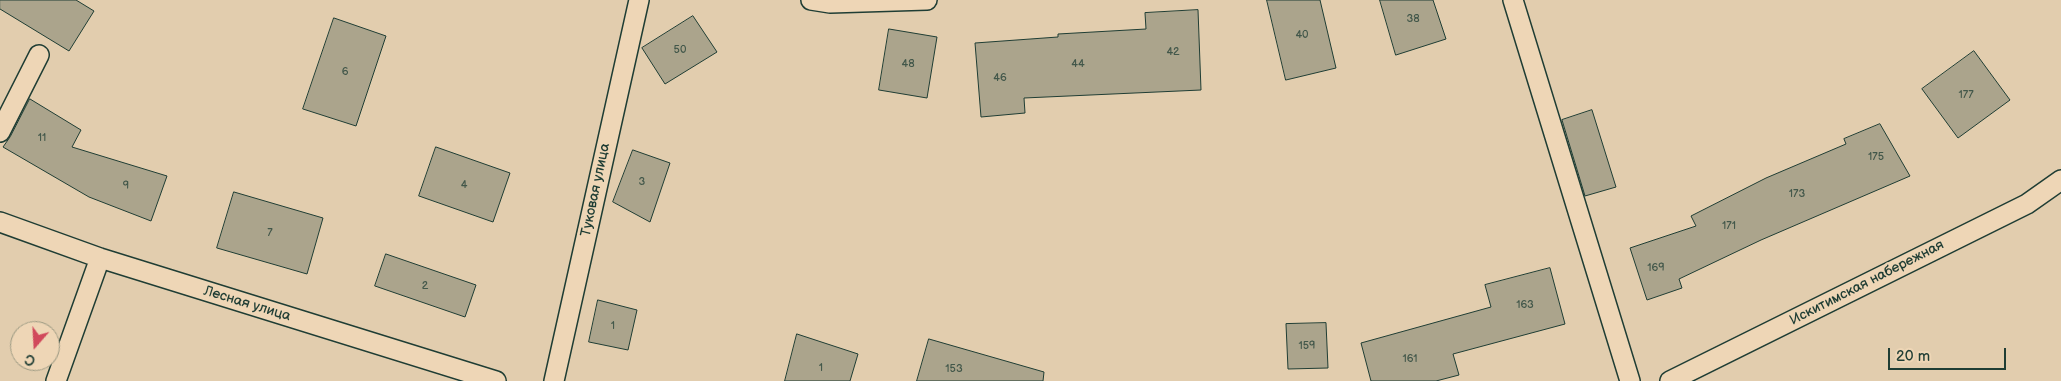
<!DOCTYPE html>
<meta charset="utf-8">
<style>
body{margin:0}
#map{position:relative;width:2061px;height:381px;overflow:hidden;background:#e2cdae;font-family:"Balsamiq Sans",sans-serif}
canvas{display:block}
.north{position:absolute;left:10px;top:321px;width:50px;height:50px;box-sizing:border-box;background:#eed6b6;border:1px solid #9b9982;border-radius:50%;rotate:199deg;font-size:14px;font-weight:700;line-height:20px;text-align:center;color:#1f3d34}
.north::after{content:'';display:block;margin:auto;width:18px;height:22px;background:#d1495b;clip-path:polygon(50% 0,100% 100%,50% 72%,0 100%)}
.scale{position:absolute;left:1888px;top:348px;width:118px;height:22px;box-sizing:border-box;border:2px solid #1f3d34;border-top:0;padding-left:6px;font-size:15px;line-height:18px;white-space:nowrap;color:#1f3d34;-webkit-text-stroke:4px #eed6b6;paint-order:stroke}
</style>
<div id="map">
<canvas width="2061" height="381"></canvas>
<div class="north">С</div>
<div class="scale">20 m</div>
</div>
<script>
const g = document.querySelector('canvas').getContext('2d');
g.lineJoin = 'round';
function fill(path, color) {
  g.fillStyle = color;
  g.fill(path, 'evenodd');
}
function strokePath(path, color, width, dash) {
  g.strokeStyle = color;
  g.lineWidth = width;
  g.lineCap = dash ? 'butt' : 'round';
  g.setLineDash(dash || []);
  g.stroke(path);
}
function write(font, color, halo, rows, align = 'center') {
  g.font = font + ' "Balsamiq Sans",sans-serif';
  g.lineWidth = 4.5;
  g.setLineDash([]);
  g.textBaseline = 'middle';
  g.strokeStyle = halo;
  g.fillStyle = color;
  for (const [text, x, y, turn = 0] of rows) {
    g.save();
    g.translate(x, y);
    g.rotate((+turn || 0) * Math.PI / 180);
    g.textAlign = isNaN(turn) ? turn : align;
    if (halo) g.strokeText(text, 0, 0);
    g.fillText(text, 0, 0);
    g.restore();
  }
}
const building = new Path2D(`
 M0 0H76L94 11 69 51 0 9Z
 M1267 0H1320L1336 68 1286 80Z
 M1380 0H1433L1446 39 1396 55Z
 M1198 10 1201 90 1024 98 1025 113 981 117 975 43 1058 37V34L1146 29 1145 13Z
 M693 16 717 52 665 84 642 48Z
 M334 18 386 36 356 126 303 109Z
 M889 29 937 37 927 98 879 90Z
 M1974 51 2010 100 1958 138 1922 89Z
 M30 99 81 130 72 147 167 176 151 221 89 197 3 147 10 137Z
 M1592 110 1616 187 1585 196 1562 120Z
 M1880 124 1910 176 1761 240 1679 279 1682 288 1647 300 1630 248 1696 226 1691 216 1766 178 1846 144 1844 139Z
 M436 147 510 173 493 222 419 196Z
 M633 150 670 163 650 222 613 202Z
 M234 192 323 218 307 274 217 248Z
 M386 254 476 285 465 317 375 286Z
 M1550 268 1565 324 1453 354 1459 375 1436 381H1371L1361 343 1491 307 1485 285Z
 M598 300 637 310 628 350 589 342Z
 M1326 323 1328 368 1288 369 1286 324Z
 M797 334 858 354 850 381H785Z
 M929 339 1044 372 1043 381H917Z`);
const lane = new Path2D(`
 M811 0 830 3 927 0
 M1513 0 1630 381
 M0 132 39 55
 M0 222 100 258 496 381
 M56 381 100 258
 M554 381 639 0
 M1670 381 2027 204 2061 180`);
const numberNames = [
 ["38",1413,19],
 ["40",1302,35],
 ["50",680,50],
 ["42",1173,52],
 ["48",908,64],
 ["44",1078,64],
 ["6",345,72],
 ["46",1000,78],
 ["177",1966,95],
 ["11",42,138],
 ["175",1876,157],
 ["3",642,182],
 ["4",464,185],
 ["9",126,186],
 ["173",1797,194],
 ["171",1729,226],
 ["7",270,233],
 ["169",1656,268],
 ["2",425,286],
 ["163",1525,305],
 ["1",613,326],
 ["159",1307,346],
 ["161",1410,359],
 ["1",821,368],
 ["153",954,369]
];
const streetNames = [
 ["Туковая улица",596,190,-78],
 ["Искитимская набережная",1867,283,-27],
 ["Лесная улица",247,304,17]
];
fill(building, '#aba48c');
strokePath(building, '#1f3d34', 1);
strokePath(lane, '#1f3d34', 22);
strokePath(lane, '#eed6b6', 19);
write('11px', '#42574a', null, numberNames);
write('14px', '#1f3d34', '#eed6b6', streetNames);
</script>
